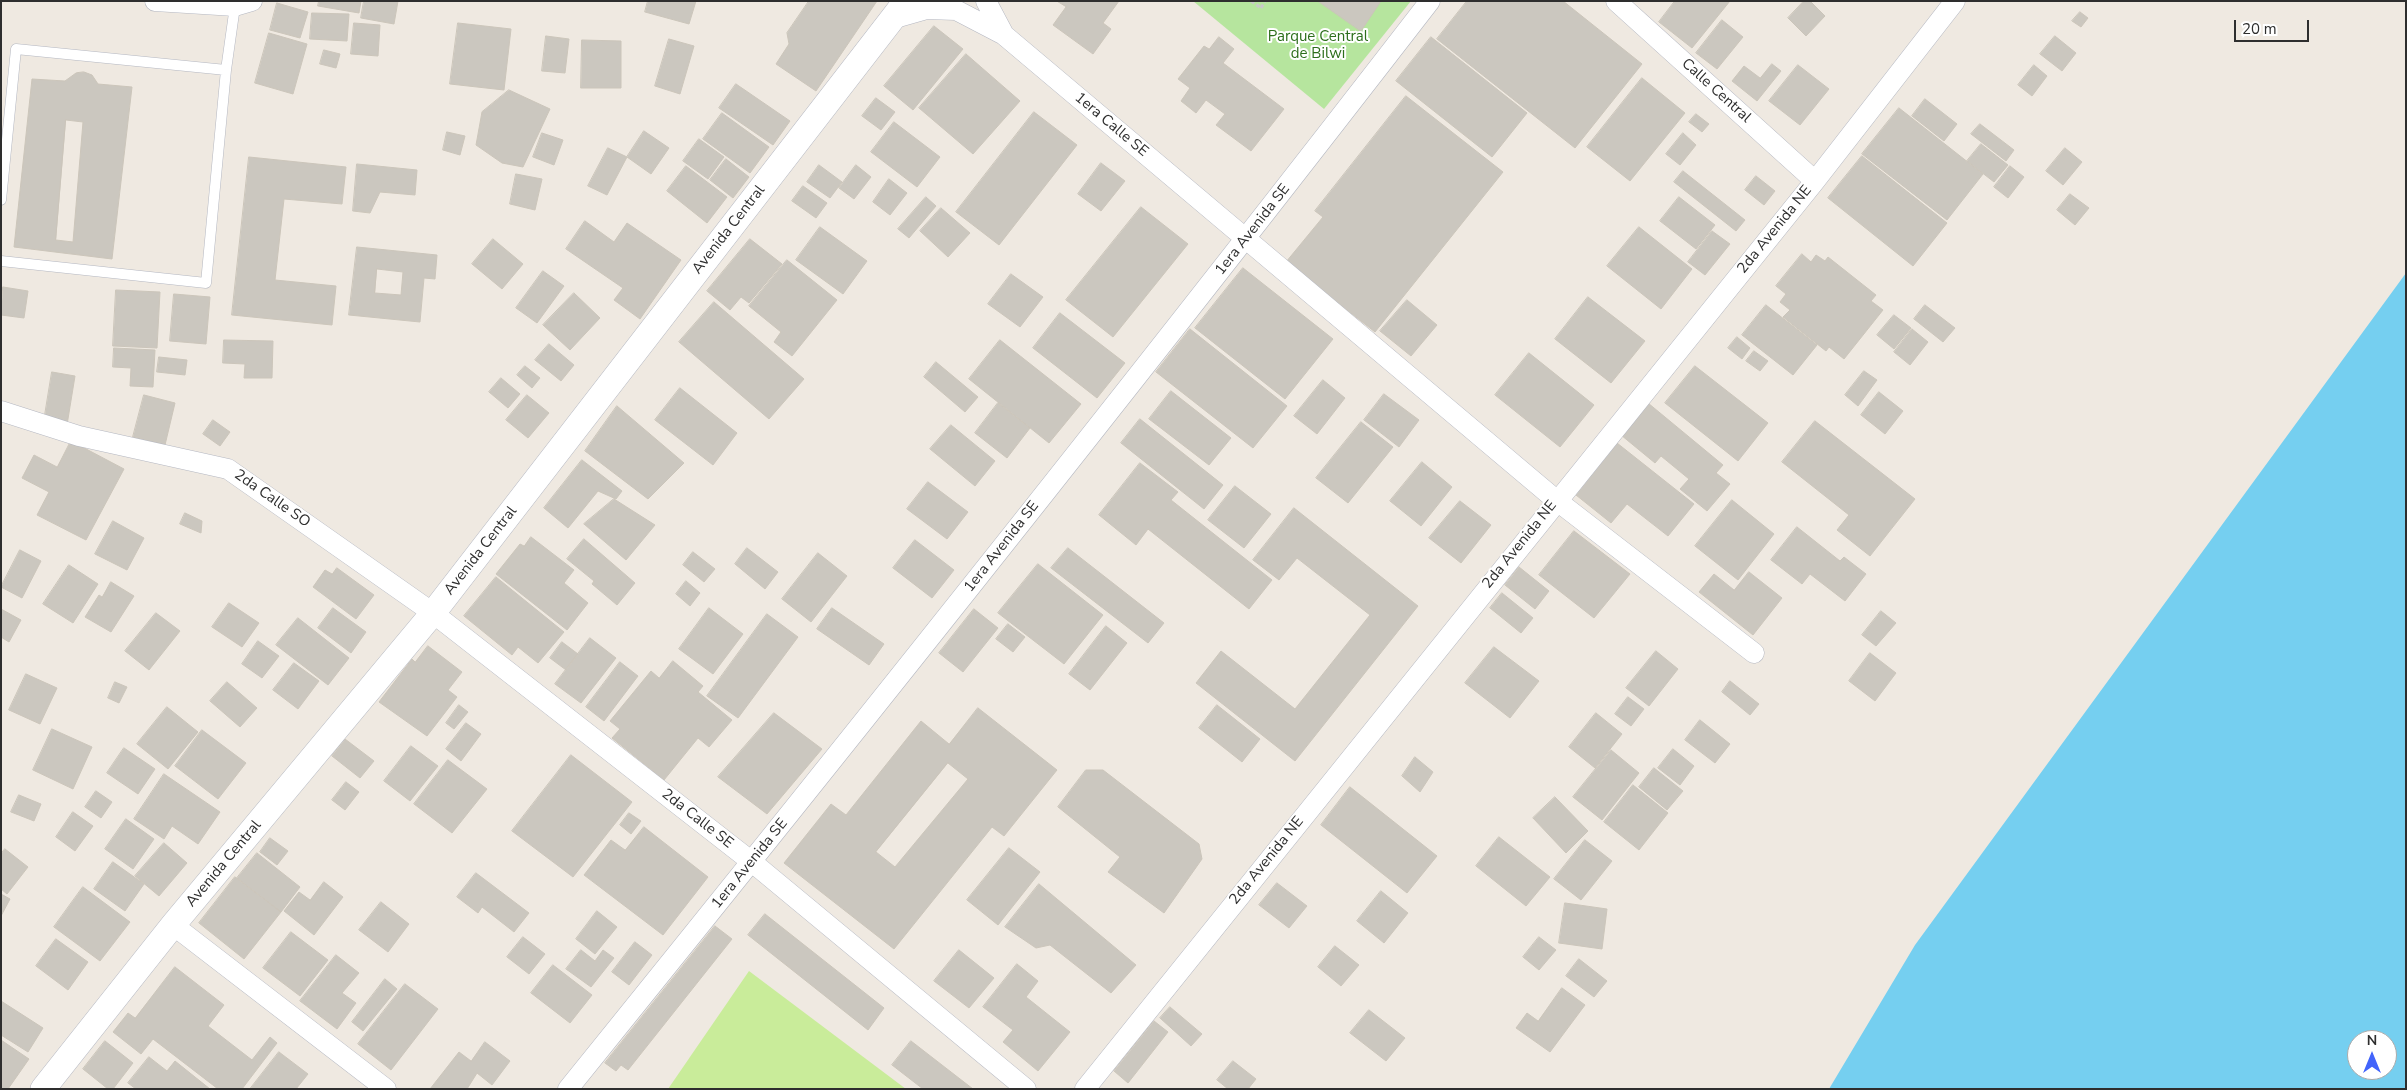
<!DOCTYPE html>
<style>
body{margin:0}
#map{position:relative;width:2407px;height:1090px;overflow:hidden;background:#efe9e1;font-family:"Nunito Sans",sans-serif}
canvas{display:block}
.frame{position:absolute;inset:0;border:2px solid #2e2e2e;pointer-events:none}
.north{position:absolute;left:2347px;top:1030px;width:50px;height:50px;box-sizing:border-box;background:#fff;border:1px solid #ababab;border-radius:50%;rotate:0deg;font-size:14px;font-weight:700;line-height:20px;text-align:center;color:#2e2e2e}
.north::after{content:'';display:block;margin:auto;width:18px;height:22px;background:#4264fb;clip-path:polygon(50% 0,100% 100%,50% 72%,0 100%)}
.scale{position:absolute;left:2234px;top:20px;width:75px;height:22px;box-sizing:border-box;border:2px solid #2e2e2e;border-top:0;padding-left:6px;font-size:15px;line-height:18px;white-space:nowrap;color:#2e2e2e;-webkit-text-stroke:4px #fff;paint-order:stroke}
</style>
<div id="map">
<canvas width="2407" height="1090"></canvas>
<div class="frame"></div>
<div class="north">N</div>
<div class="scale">20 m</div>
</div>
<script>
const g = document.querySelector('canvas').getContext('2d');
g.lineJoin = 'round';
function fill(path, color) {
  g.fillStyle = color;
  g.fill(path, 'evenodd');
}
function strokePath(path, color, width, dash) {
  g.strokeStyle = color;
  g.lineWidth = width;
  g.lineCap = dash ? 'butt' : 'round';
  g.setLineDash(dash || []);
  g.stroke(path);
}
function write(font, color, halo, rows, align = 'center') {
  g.font = font + ' "Nunito Sans",sans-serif';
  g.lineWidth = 4;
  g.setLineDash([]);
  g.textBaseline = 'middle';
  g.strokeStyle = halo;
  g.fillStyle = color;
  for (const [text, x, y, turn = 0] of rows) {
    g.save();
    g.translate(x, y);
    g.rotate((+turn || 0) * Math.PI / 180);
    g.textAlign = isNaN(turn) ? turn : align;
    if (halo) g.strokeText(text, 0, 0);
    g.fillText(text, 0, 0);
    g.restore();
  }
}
const green = new Path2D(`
 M1193 1H1411L1324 109Z`);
const pitch = new Path2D(`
 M749 971 906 1089H668Z`);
const water = new Path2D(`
 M2406 273V1089H1829L1915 945ZM2357 1040H2387V1070H2357Z`);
const building = new Path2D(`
 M319 1H361L359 13 318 6Z
 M364 1H398L394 24 361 18Z
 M648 1H696L689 24 645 12Z
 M809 1H877L816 91 776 64 789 44 787 33Z
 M1057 1H1119L1103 23 1111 29 1093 54 1053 25 1066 7Z
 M1318 1H1381L1361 31Z
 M1467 1H1563L1642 64 1575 148 1437 39Z
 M1675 1H1730L1692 48 1659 22Z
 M1804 1H1810L1825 16 1806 36 1788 18Z
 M277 3 308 12 300 38 270 30Z
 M2080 12 2088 18 2081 27 2072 21Z
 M312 13 349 14 347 41 310 39Z
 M1722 20 1743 37 1717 69 1696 53Z
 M354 23 380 25 378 56 351 54Z
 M458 23 511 29 504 90 450 84Z
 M934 26 963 49 913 110 884 86Z
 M269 33 307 44 293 94 255 83Z
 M546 36 569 39 565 73 542 71Z
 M2055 36 2076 53 2062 71 2040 54Z
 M1219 37 1234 49 1223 63 1284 109 1251 151 1216 125 1225 114 1206 100 1196 113 1181 101 1190 88 1178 79 1204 46 1209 49Z
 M1431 37 1527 113 1492 157 1396 81Z
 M669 39 694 46 680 94 655 86Z
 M582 40 621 41V88H581Z
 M324 50 340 54 336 68 320 64Z
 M966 54 1020 101 973 154 919 108Z
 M1772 64 1781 71 1757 101 1732 81 1744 66 1760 78Z
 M1798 65 1829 89 1800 125 1769 101Z
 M2034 65 2047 76 2032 96 2018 85Z
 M84 72 92 75 98 84 132 87 112 259 14 247 32 79 65 81 76 73ZM66 120 83 122 73 242 56 240Z
 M1642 78 1685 113 1630 181 1587 147Z
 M736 84 790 121 773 145 719 108Z
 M509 90 550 109 523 167 502 163 476 145 482 112Z
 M1406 96 1503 172 1375 332 1286 262 1323 217 1315 211Z
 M876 98 895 112 881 130 862 116Z
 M1925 99 1957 124 1944 141 1912 116Z
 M1899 108 1983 174 1947 220 1862 154Z
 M1034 112 1077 145 999 245 956 212Z
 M722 113 769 147 750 173 703 139Z
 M1696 114 1709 124 1702 132 1689 122Z
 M894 122 940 157 917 187 871 152Z
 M1980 124 2014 150 2006 161 1971 134Z
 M644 131 669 148 651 174 627 157Z
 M447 132 465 136 460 155 443 150Z
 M542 133 563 140 554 165 533 157Z
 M1683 133 1696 145 1680 165 1666 154Z
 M699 139 724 157 708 179 683 161Z
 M1981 144 2008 165 1994 182 1967 161Z
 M608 148 627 157 607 195 588 186Z
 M2065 148 2082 162 2063 185 2046 171Z
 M1862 156 1947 223 1913 266 1828 198Z
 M249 157 346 167 342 204 284 199 275 280 336 286 332 325 232 315Z
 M726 159 749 177 733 198 710 180Z
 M1101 163 1125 181 1101 211 1078 194Z
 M357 164 417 170 415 195 380 192 370 213 353 211Z
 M819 165 842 182 830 198 807 182Z
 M856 165 871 177 854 199 839 188Z
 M686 166 727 197 707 223 667 191Z
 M2010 166 2024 177 2008 198 1994 187Z
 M1683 171 1745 220 1736 231 1674 182Z
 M516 174 542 179 535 210 510 204Z
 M1756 176 1775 191 1764 205 1745 190Z
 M889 179 907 193 890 215 873 202Z
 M803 186 827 203 816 218 792 201Z
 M2070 194 2089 208 2075 225 2057 210Z
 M926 197 936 206 909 238 898 229Z
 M1679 197 1715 225 1696 249 1660 221Z
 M1141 207 1188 244 1113 337 1066 300Z
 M941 208 970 233 948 257 920 231Z
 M585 221 614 242 627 223 681 260 640 319 614 300 623 288 566 249Z
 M820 227 867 261 843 294 796 260Z
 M1639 227 1692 269 1661 309 1607 266Z
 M1712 231 1730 244 1705 275 1688 262Z
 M493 239 523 264 502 289 472 264Z
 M750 239 782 264 749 303 741 297 730 310 707 291Z
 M357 247 437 255 435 279 424 278 420 322 349 315ZM377 269 403 272 401 295 375 293Z
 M1802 254 1811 262 1816 255 1825 261 1828 257 1876 295 1871 301 1883 310 1844 359 1829 347 1826 351 1783 317 1790 310 1780 302 1786 294 1776 286Z
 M787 260 837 300 792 356 774 342 781 332 749 306Z
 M1243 268 1333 339 1285 399 1195 328Z
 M543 271 564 286 537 323 516 308Z
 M1011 274 1043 297 1020 327 988 304Z
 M3 287 28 291 24 318 1 315Z
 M116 290 160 292 157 348 113 346Z
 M574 293 600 318 570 350 543 325Z
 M174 294 210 297 206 344 170 341Z
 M1588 297 1645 341 1611 383 1555 339Z
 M1407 300 1437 325 1411 356 1380 331Z
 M714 302 804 379 769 419 679 342Z
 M1766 305 1817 345 1793 375 1742 335Z
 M1925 305 1955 328 1943 342 1914 319Z
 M1060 313 1125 363 1097 398 1033 348Z
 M1894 315 1911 328 1894 349 1877 335Z
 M1190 329 1287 406 1253 448 1156 372Z
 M1912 329 1928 342 1910 365 1894 352Z
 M1737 337 1750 348 1742 359 1728 348Z
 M224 340 273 341 272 378H244L245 364 223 363Z
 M1000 340 1081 404 1049 443 969 379Z
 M549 344 574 365 561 381 535 360Z
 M114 348 155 350 153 387 130 386 131 368 113 367Z
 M1754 351 1768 361 1760 371 1746 361Z
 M1529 353 1594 405 1560 447 1495 395Z
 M159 357 187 360 185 375 157 372Z
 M936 362 978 397 965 412 924 377Z
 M525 366 540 378 532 388 517 375Z
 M1695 366 1768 423 1738 461 1665 403Z
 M1864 371 1877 380 1858 406 1845 395Z
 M52 372 75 376 67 425 44 421Z
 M501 378 520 394 508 408 489 392Z
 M1323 380 1345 398 1317 434 1294 416Z
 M680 388 737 433 713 465 655 420Z
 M1171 391 1231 438 1209 465 1149 419Z
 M1879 392 1903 411 1885 434 1861 415Z
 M1384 394 1419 420 1399 447 1364 420Z
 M144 395 175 403 165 445 133 437Z
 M527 395 549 413 528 438 506 420Z
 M998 403 1030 428 1007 458 975 433Z
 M1648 403 1723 465 1716 473 1730 484 1707 511 1680 489 1689 479 1661 456 1655 463 1621 435Z
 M617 406 684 463 648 499 585 451Z
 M1140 419 1223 485 1204 509 1121 443Z
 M213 420 230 432 220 446 203 434Z
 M1815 421 1915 499 1870 556 1837 530 1849 515 1782 462Z
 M1361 422 1393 447 1348 503 1316 478Z
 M951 425 995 461 975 486 930 449Z
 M71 441 124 469 86 540 37 515 49 492 22 478 34 455 57 467Z
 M1617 443 1694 504 1668 536 1627 504 1611 523 1576 495Z
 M582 460 622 491 616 499 598 491 568 528 544 508Z
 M1422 462 1452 487 1421 526 1390 501Z
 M1140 463 1178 492 1171 500 1272 580 1249 609 1148 529 1136 545 1099 515Z
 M928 482 968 512 947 539 907 509Z
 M1235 486 1271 514 1244 548 1208 520Z
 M614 499 655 525 626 560 584 524Z
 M1732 500 1774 534 1738 580 1695 546Z
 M1460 501 1491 525 1461 563 1429 538Z
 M1294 508 1418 606 1295 761 1196 683 1221 651 1295 709 1370 615 1297 558 1279 580 1253 560Z
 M185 513 202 521 201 533 180 524Z
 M113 521 144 538 127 570 95 554Z
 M1797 527 1840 561 1844 557 1866 574 1845 601 1810 574 1802 584 1771 560Z
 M1574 531 1630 574 1594 618 1539 575Z
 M531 537 574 570 564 583 588 603 567 630 496 574 520 544 524 546Z
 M584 539 635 583 617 605 592 584 594 581 567 559Z
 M915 540 954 570 932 598 893 568Z
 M747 548 778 572 765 589 735 564Z
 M1068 548 1164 623 1148 643 1051 568Z
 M20 550 41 561 22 598 1 587Z
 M693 552 715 569 704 582 683 565Z
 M818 553 847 576 811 622 782 599Z
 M1038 564 1103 615 1064 664 998 613Z
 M69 565 98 584 73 623 43 604Z
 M1519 567 1549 591 1535 609 1505 585Z
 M337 568 374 595 356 619 313 587 325 570 332 574Z
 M1749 572 1782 598 1753 635 1699 592 1714 574 1734 590Z
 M496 577 564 632 538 663 518 647 512 655 464 616Z
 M686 581 700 593 690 606 676 594Z
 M111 582 134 596 111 632 85 617 99 595 102 597Z
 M1502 593 1533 618 1521 633 1490 608Z
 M229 603 259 623 242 647 212 627Z
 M333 608 366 632 351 653 318 628Z
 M709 608 743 634 713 674 679 649Z
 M832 608 884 644 869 665 817 629Z
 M1 609 21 620 9 642 1 637Z
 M974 609 998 628 963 672 939 653Z
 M1881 611 1896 623 1876 646 1862 635Z
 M156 613 180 631 149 670 125 651Z
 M767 614 798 637 738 718 707 696Z
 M298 618 349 658 328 685 276 645Z
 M1008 624 1025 637 1013 652 996 639Z
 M1106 626 1127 643 1090 690 1069 674Z
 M590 638 616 658 581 703 555 684Z
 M258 641 279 656 262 678 242 664Z
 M562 642 578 654 566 670 550 658Z
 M428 646 462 672 448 690 457 697 427 736 379 702 412 659 415 662Z
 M1494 647 1539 681 1510 718 1465 683Z
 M1656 651 1678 669 1649 706 1626 688Z
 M1870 653 1896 673 1875 701 1849 681Z
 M673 661 703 686 698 692 732 720 709 747 698 738 664 780 612 738 620 729 610 721 651 671 659 678Z
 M620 662 638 676 604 721 586 707Z
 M294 663 319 681 298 709 273 690Z
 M26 674 57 688 40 724 9 710Z
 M1730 681 1759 704 1750 715 1722 692Z
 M115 682 127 687 119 703 108 698Z
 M227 682 257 708 240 727 210 701Z
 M1628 697 1644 709 1631 726 1615 714Z
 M459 705 468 712 454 729 446 723Z
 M1217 705 1260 739 1242 762 1199 728Z
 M167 707 198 732 168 769 137 744Z
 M978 708 1057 770 1004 836 992 827 894 949 784 863 831 804 846 815 921 721 949 744ZM948 763 968 779 895 867 876 852Z
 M774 713 822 749 767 814 718 777Z
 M1596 713 1622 734 1595 768 1569 747Z
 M1700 720 1730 744 1715 763 1685 740Z
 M466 723 481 734 461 761 446 749Z
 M52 729 92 747 73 789 33 770Z
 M202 730 246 763 218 799 175 766Z
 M345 739 374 761 360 778 332 756Z
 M411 746 438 766 410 801 384 781Z
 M124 748 155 769 138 794 107 773Z
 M1673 749 1694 766 1680 785 1658 768Z
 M1611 750 1639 773 1602 820 1573 797Z
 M571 755 632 802 573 877 512 831Z
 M1415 757 1433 772 1420 792 1402 776Z
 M448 760 487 789 452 833 414 804Z
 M1654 768 1683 791 1667 810 1639 787Z
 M1086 770H1103L1199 844 1202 859 1164 913 1108 872 1120 857 1058 807Z
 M164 774 220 812 198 844 172 826 164 839 134 819Z
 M346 782 359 792 345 810 332 800Z
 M1633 785 1668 813 1639 850 1604 822Z
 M1350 787 1437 856 1407 893 1321 825Z
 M96 791 112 802 101 818 85 807Z
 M19 795 41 804 34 821 11 812Z
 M1555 797 1588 831 1566 853 1533 818Z
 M73 812 93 826 75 851 56 837Z
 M629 813 641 821 631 834 620 825Z
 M126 819 154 839 133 869 105 849Z
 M644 827 708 877 663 935 584 875 611 840 625 850Z
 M1499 837 1550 877 1526 906 1476 866Z
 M270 838 288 851 277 865 260 852Z
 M1585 840 1612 861 1581 900 1554 879Z
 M164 843 187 863 159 896 135 876Z
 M1009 848 1040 872 998 925 967 900Z
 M5 849 28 867 7 894 1 889V854Z
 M257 853 300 887 281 912 237 878Z
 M113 862 144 884 125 911 94 889Z
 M476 873 529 913 514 932 482 907 478 913 457 897Z
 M235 877 281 912 244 959 199 923Z
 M324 882 343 897 314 935 284 911 299 892 310 900Z
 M1277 883 1307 906 1289 928 1259 905Z
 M1039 884 1136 965 1111 993 1050 945 1036 948 1005 927Z
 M83 887 130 922 100 961 54 927Z
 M1381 891 1408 913 1384 943 1357 921Z
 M1 894 10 899 1 916Z
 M381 902 409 924 388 952 359 930Z
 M1565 903 1607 909 1602 949 1559 943Z
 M597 911 617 927 595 954 576 939Z
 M765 914 884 1008 868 1030 748 935Z
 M715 926 732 939 628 1070 621 1065 616 1071 605 1063Z
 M291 932 328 960 300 996 263 968Z
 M523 937 545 954 529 974 507 957Z
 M1539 937 1556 950 1539 970 1523 957Z
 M56 939 88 962 68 990 36 966Z
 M635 942 652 955 629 985 612 972Z
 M1335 946 1359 965 1341 986 1318 967Z
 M581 950 595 961 603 950 614 958 591 987 566 969Z
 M959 950 994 978 969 1008 934 981Z
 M336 955 359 973 342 993 356 1003 337 1029 300 1001Z
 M1579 959 1607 981 1594 997 1566 976Z
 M1017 964 1038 981 1026 997 1070 1032 1038 1071 1003 1042 1013 1030 983 1007Z
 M553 965 592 995 570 1023 531 993Z
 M175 967 224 1005 208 1026 252 1060 270 1037 277 1043 242 1089H218L153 1039 141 1054 113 1032 128 1013 135 1018Z
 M385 979 397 989 363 1031 352 1022Z
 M405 984 438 1009 391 1070 358 1044Z
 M1562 988 1585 1005 1550 1052 1516 1028 1527 1013 1538 1021Z
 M1 1001 43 1028 28 1052 1 1035Z
 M1170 1007 1202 1034 1191 1046 1160 1018Z
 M1369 1010 1405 1038 1386 1061 1350 1033Z
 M1154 1021 1168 1032 1128 1083 1114 1071Z
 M1 1040 29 1059 8 1089H1Z
 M105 1041 133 1063 113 1089H108L83 1069Z
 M911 1041 973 1089H923L892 1065Z
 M485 1042 510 1061 492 1085 477 1073 467 1089H430L459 1052 471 1061Z
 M279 1052 308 1074 296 1089H250Z
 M149 1057 167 1071 175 1061 210 1089H136L128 1083Z
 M1233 1061 1256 1079 1248 1089H1228L1217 1080Z`);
const path = new Path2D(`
 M1251 1 1261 8
 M1261 8 1265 1`);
const service = new Path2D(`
 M226 70 235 6
 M1 200 16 49 226 70 206 283 1 261`);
const minor = new Path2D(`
 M155 1 235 6 252 1
 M986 1 1004 35 1556 500 1754 653
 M1616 1 1815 181
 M892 19 927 9 956 10 1004 35
 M1 411 79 436 228 469 433 613 752 862 1026 1089
 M173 925 386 1089
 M568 1089C859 729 1147 367 1430 1
 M1085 1089 1815 181 1955 1`);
const tertiary = new Path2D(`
 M43 1089 173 925 433 613 906 1`);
const parkNames = [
 ["Parque Central",1318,37],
 ["de Bilwi",1318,54]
];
const streetNames = [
 ["Calle Central",1716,91,42],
 ["1era Calle SE",1111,125,40],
 ["Avenida Central",729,230,-52],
 ["1era Avenida SE",1253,230,-52],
 ["2da Avenida NE",1775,230,-51],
 ["2da Calle SO",272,499,35],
 ["2da Avenida NE",1520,545,-51],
 ["1era Avenida SE",1002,547,-52],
 ["Avenida Central",481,551,-52],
 ["2da Calle SE",697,819,38],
 ["2da Avenida NE",1267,861,-51],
 ["Avenida Central",224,864,-50],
 ["1era Avenida SE",750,864,-51]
];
fill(green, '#b6e59e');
fill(pitch, '#c9ec9a');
fill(water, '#75cff0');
fill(building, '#cbc7bf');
strokePath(building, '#cbc5ba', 1);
strokePath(service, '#b4b7c1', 11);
strokePath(minor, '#b4b7c1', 21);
strokePath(tertiary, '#b4b7c1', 26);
strokePath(path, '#c9c9c9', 3, [4, 2.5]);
strokePath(service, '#fff', 10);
strokePath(minor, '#fff', 20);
strokePath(tertiary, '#fff', 25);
write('15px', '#2c6e1b', '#fff', parkNames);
write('15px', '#2e2e2e', '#fff', streetNames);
</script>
